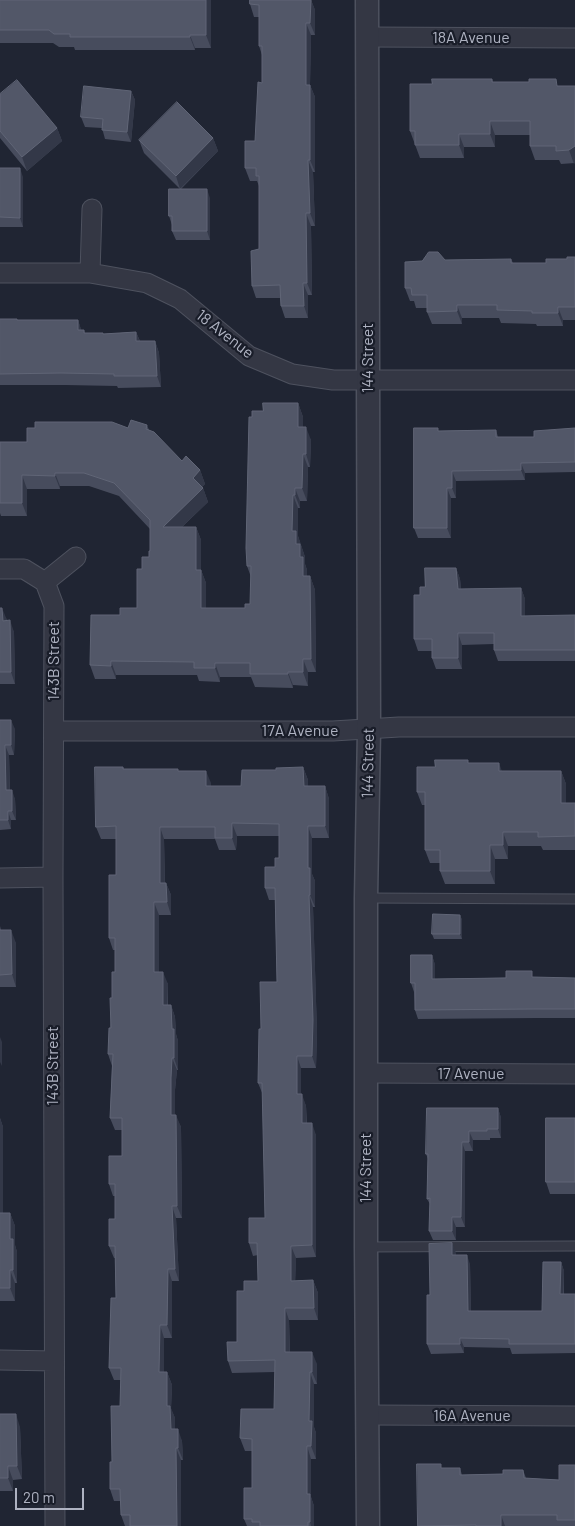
<!DOCTYPE html>
<style>
body{margin:0}
#map{position:relative;width:575px;height:1526px;overflow:hidden;background:#202533;font-family:Barlow,sans-serif}
canvas{display:block}
.scale{position:absolute;left:15px;top:1488px;width:69px;height:22px;box-sizing:border-box;border:2px solid #aeb2c1;border-top:0;padding-left:6px;font-size:15px;line-height:18px;white-space:nowrap;color:#aeb2c1;-webkit-text-stroke:4px #191d29;paint-order:stroke}
</style>
<div id="map">
<canvas width="575" height="1526"></canvas>
<div class="scale">20 m</div>
</div>
<script>
const g = document.querySelector('canvas').getContext('2d');
g.lineJoin = 'round';
function strokePath(path, color, width, dash) {
  g.strokeStyle = color;
  g.lineWidth = width;
  g.lineCap = dash ? 'butt' : 'round';
  g.setLineDash(dash || []);
  g.stroke(path);
}
function fill(path, color) {
  g.fillStyle = color;
  g.fill(path, 'evenodd');
}
function write(font, color, halo, rows, align = 'center') {
  g.font = font + ' Barlow,sans-serif';
  g.lineWidth = 4.5;
  g.setLineDash([]);
  g.textBaseline = 'middle';
  g.strokeStyle = halo;
  g.fillStyle = color;
  for (const [text, x, y, turn = 0] of rows) {
    g.save();
    g.translate(x, y);
    g.rotate((+turn || 0) * Math.PI / 180);
    g.textAlign = isNaN(turn) ? turn : align;
    if (halo) g.strokeText(text, 0, 0);
    g.fillText(text, 0, 0);
    g.restore();
  }
}
const service = new Path2D(`
 M366 898 575 899
 M366 1247 575 1246`);
const minor = new Path2D(`
 M367 37 575 38
 M0 273H90L147 283 180 299 249 356 292 374 333 380H575
 M90 273 92 209
 M0 569H24L45 582 54 606 53 877 55 1526
 M45 582 76 557
 M54 731H333L399 727H575
 M0 878 53 877
 M367 1073 575 1074
 M0 1360 54 1361
 M369 1415 575 1416`);
const tertiary = new Path2D(`
 M367 0 369 730 366 898V1247L368 1526`);
const wall = new Path2D(`
 M0 0H211V48H195V50H75L74 47H59L53 43H0Z
 M250 0H311L315 10V35H311L310 85 315 97V172H313L315 226H311L312 295H308V318H285L281 306 280 298H256L252 286 259 249V186L257 181H250L245 168 255 141 262 83V55L259 46V17H254L250 4Z
 M492 79 493 82 559 86H575V163L561 164 559 160H535L530 146V135H495V147H464V158H420L410 131 432 84Z
 M131 91 135 100 131 142 105 139 102 128 85 127 81 117Z
 M0 94 57 128 62 141 27 171 0 138Z
 M213 138 218 151 181 189 210 198V240H176L172 231V225L169 216 180 189 144 153 139 140Z
 M0 168 23 177V227H0Z
 M575 257V320H563V326H537L536 324 501 323 499 318H462V324H432L427 312V308H416L414 301H410L405 288 445 260 511 259 513 263H546Z
 M0 319 17 320H78L81 330H84L85 333 103 334 136 332 140 341H155L159 353 161 387 118 388 117 386 65 385H0Z
 M298 403 303 417V427L311 440 310 467H308L307 501H300V508H298V536L305 557V564L307 570V576H310L315 590 316 672H308V686L293 685V688L255 687 251 677H220V682L199 681 197 675H116V679H95L90 665 120 615 137 608 142 569 149 557 150 551V529L119 496 89 486H60V489H27V516H1L0 513V442H27L147 425 149 430 182 461 200 470 205 484 202 487 203 488 208 502 182 527H196L201 540V570L206 583V608H245L250 604 251 577 247 566 252 417 263 411Z
 M575 428V472L525 473V480L456 481V498H451V538H418L414 528 439 431 496 430 498 437H534Z
 M456 568 460 579 461 589 521 588 525 599V616L575 615V661H498L494 650V644L462 645V669H436L432 658V651H418L414 639 420 595 425 587Z
 M0 608 14 632 15 684H0Z
 M0 720 15 729 14 755H9L10 790 15 799 16 820H11V829L0 830Z
 M469 763 502 771H561L566 784V803H575V850H543L541 846H508V859H495V884H445L440 871V863H430L425 850V805H422L417 792 435 767Z
 M123 767 124 769 179 771 211 783V786H241L276 770 303 767 308 780V786H325L329 799V838H312V874L315 881V907H313L317 1032 316 1068H301V1094L306 1106 307 1123 316 1135V1257L296 1258 295 1281 313 1280 318 1293V1320H289L290 1352 317 1364V1384H314V1427L316 1433V1459H311V1497L314 1506V1526H247L244 1519 252 1488V1451H245L240 1438 274 1409 275 1372 232 1373 228 1361 237 1342 244 1291 258 1281V1255L253 1256 249 1243 265 1218 263 1095 258 1083 261 1029 277 982 275 900H269L265 888 279 858V836H237L236 850H219L215 839H164L165 883H166L171 895V915H159V972L168 984V1005H171L175 1017 176 1034 178 1041V1070H177L175 1090V1115L181 1127 182 1218H176L179 1281H172V1338H164V1372H167L172 1385 171 1409 175 1418V1429L182 1441 183 1460H181V1526H125L121 1515V1501H114L110 1489 112 1462 120 1406 121 1380H114L109 1368 116 1298 115 1258H114L109 1246 115 1219V1196H113L109 1184 122 1156V1130H115L110 1118 112 1066 108 1054 115 972V950H113L109 938 116 875V839H101L96 827Z
 M460 915 462 920V939H434L432 934Z
 M0 926 1 930 16 943V987H0Z
 M432 955 435 965V979L535 977 575 978V1018H538L418 1019 415 1010 414 992 411 983Z
 M498 1108 501 1118V1138H490V1140H473V1151H465V1227H456V1240H433L429 1231 430 1204 427 1199 428 1159 426 1154Z
 M0 1118 3 1127V1213H10L15 1226V1245L17 1252V1283H15V1301H0Z
 M575 1118V1194H550L546 1182Z
 M452 1243 456 1255 470 1264 471 1311H542L561 1262 564 1271V1294H575V1353L512 1354 510 1348 464 1347V1353L431 1354 427 1344 430 1295Z
 M0 1414 20 1427 22 1479 13 1480V1491H0Z
 M575 1465V1526H418L442 1468H460L462 1475 503 1474 523 1470 526 1478 559 1480Z`);
const shadedWall = new Path2D(`
 M206 0H211V48L206 35Z
 M311 0 315 10V35L310 23Z
 M306 23 311 35 310 85 315 97V172L310 160 306 85Z
 M190 35 195 48V50L190 37Z
 M131 91 135 100 131 142 127 132Z
 M490 121 495 135V147L490 134Z
 M57 128 62 141 27 171 22 157Z
 M459 134 464 147V158L459 145Z
 M213 138 218 151 180 189 176 176Z
 M575 146V163L574 164 569 150Z
 M308 160 313 172 315 226 310 213Z
 M20 168 23 177V227L20 218Z
 M207 189 210 198V240L207 231Z
 M306 213 311 226 312 295 307 283Z
 M303 283 308 295V318L304 306Z
 M457 305 462 318V324L457 311Z
 M558 307 563 320V326L558 313Z
 M78 320 82 332 78 330Z
 M136 332 141 344 136 341Z
 M155 341 159 353 161 387 157 376Z
 M298 403 303 417V440L298 427Z
 M306 427 311 440 310 467 306 454Z
 M303 454 308 467 307 501 302 488Z
 M521 463 525 473V480L521 470Z
 M200 470 205 484 198 491 193 478Z
 M452 471 456 481V498L452 488Z
 M55 473 60 486V489L55 476Z
 M22 475 27 489V516L22 503Z
 M203 488 208 502 168 540 163 527Z
 M295 488 300 501V508L295 495Z
 M447 488 451 498V538L447 528Z
 M293 495 298 508V536L305 557V564L307 570V589L303 576 292 531Z
 M196 527 201 540V570L206 583V622L201 608 196 570Z
 M456 568 460 579 462 600 458 589Z
 M310 576 315 590 316 672 311 659Z
 M521 588 525 599V627L521 616Z
 M2 608 7 620 3 621Z
 M10 620 14 632 15 684 11 672Z
 M458 633 462 645V669L458 658Z
 M303 659 308 672V686L303 672Z
 M111 661 116 675V679L111 666Z
 M215 663 220 677V682L215 668Z
 M288 672 293 685V688L288 674Z
 M11 720 15 729 14 755 11 745Z
 M5 745 9 755 10 799 6 790Z
 M499 763 504 777 499 771Z
 M303 767 308 780V798L304 786Z
 M206 771 211 783V798L206 786Z
 M561 771 566 784V816L561 803Z
 M325 786 329 799V838L325 826Z
 M12 790 15 799 16 820 12 811Z
 M8 811 11 820V829L8 820Z
 M232 823 237 836 236 850 232 838Z
 M308 826 312 838V874L315 881V907L310 895 308 868Z
 M160 827 164 839 165 895 160 883Z
 M503 832 508 846V859L503 845Z
 M490 845 495 859V884L490 871Z
 M166 883 171 895V915L167 902Z
 M309 895 313 907 317 1032 316 1068 312 1056Z
 M154 902 159 915V984L154 972Z
 M460 915 462 920V939L460 934Z
 M11 930 16 943V987L12 974Z
 M432 955 435 965V988L432 979Z
 M163 972 168 984 167 1017 163 1005Z
 M171 1005 175 1017 176 1034 178 1041V1070L174 1058Z
 M0 1037 2 1042V1066L0 1062Z
 M297 1056 301 1068V1106L297 1094Z
 M172 1058 177 1070 175 1090V1127L171 1115V1078Z
 M302 1094 306 1106 307 1135 302 1123Z
 M498 1108 501 1118V1138L498 1129Z
 M176 1115 181 1127 182 1218 177 1206Z
 M0 1118 3 1127V1226L0 1218Z
 M312 1123 316 1135V1257L312 1245Z
 M469 1131 473 1140V1151L469 1142Z
 M462 1142 465 1151V1227L461 1217Z
 M172 1206 176 1218 179 1281 175 1269Z
 M10 1213 15 1226V1245L17 1252V1283L13 1270 10 1239Z
 M452 1217 456 1227V1240L452 1231Z
 M452 1243 456 1253V1264L452 1255Z
 M291 1246 296 1258 295 1293 291 1281Z
 M467 1255 470 1264 471 1320 468 1311Z
 M561 1262 564 1271 563 1303 560 1294Z
 M168 1269 172 1281V1338L167 1325Z
 M10 1270 15 1283V1301L10 1288Z
 M313 1280 318 1293V1320L314 1308Z
 M285 1308 289 1320 290 1364 285 1352Z
 M160 1325 164 1338V1385L159 1372Z
 M460 1338 464 1347V1353L460 1344Z
 M312 1352 317 1364V1384L312 1372Z
 M167 1372 172 1385 171 1408 175 1418V1441L171 1429 167 1406Z
 M310 1372 314 1384V1427L316 1433V1459L311 1446 309 1421Z
 M16 1414 20 1427 22 1479 17 1466Z
 M178 1429 182 1441 183 1460 178 1448Z
 M307 1446 311 1459V1497L314 1506V1526H311L310 1522 307 1494Z
 M176 1448 181 1460V1526H177Z
 M8 1466 13 1480V1491L8 1478Z
 M501 1515 505 1526H501Z`);
const building = new Path2D(`
 M0 0H206V35H190V37H70V34H54L49 30H0Z
 M250 0H311L310 23H306V85H310V160H308L310 213H306L307 283H303L304 306H281L280 285 252 286 251 251 259 249V176H256V168H245V141H255L258 82 262 83V46H259V5L250 4Z
 M432 79H492V82H529V79H556L557 86H575V146L569 150 556 151V146H530V121H490V134H459V145H415V131H410V84H432Z
 M17 80 57 128 22 157 0 131V94Z
 M84 86 131 91 127 132 102 130 103 119 81 117Z
 M177 102 213 138 176 176 139 140Z
 M0 168H20V218L0 217Z
 M169 189H207V231H172V216H169Z
 M429 252H438L445 260 511 259V263H546V259H567V257H575V307H558V313H532V311L497 310V305H457V311L427 312V295H412L411 288H405V262L422 261Z
 M0 319H17V320H78V330H84V333H103V334L136 332V341H155L157 376H114V374L61 373 0 374Z
 M263 403H298V427H306V454H303L302 488H295V495H293L292 531H296V544H300V557H303V576H310L311 659H303V672H288V674H250V663H215V668H194V662L111 661V666L90 665 91 615H120V608H137V569H142V557H149V551H150V520L114 483 84 473H55V476L22 475V503H0V442H27V428H35V422H112L128 428 131 420 147 425 146 429 154 432 182 461 186 456 200 470 193 478 203 488 163 527H196V570H201V608H245V604H250L251 566H247L246 548 249 417H252V411H263Z
 M414 428H438V431L496 430V437H534V431L575 428V462L521 463V470L452 471V488H447V528H414Z
 M425 568H456L458 589 521 588V616L575 615V650H494V633H458V658H432V639H414V595H420V587H425Z
 M0 608H2L3 621 10 620 11 672H0Z
 M0 720H11V745H5L6 790H12V811H8V820H0Z
 M435 760H468V763H499V771H561V803H575V836L538 837V832H503V845H490V871H440V850H425V792H417V767H435Z
 M95 767H123V769H178V771H206V786H241L242 770H276V768L303 767 304 786H325V826H308V868H310V895H309L313 1020 312 1056H297V1094H302V1123H312V1245L291 1246V1281L313 1280 314 1308H285V1352H312V1372H310L309 1421H312L311 1446H307V1494H310V1522H308V1526H260V1522H252V1519H244V1488H252V1439L240 1438 241 1409H274L275 1360 228 1361 227 1342H237V1291H244V1281H258L257 1243H249V1218H265L262 1083H258L259 1029H261L260 982H277L275 888H265V867H275V858H279V824L232 823V838H215V827H160V883H166L167 902H154V972H163V1005H171L172 1029H174V1058H172L171 1078V1115H176L177 1206H172L175 1269H168L167 1325H160L159 1372H167V1406H170L171 1429H178V1448H176L177 1526H130V1515H121L120 1489H110V1462H112L111 1406H120L121 1368H109L111 1298H116L115 1246H109V1219H115V1184H109V1156H122V1118H110L113 1054H108L109 1028H111L110 998H112V972H115V938H109V875H116V826L96 827Z
 M433 914 460 915V934H432Z
 M0 930H11L12 974 0 975Z
 M411 955H432V979L506 978V971H532V977L575 978V1009H534L415 1010V983H411Z
 M427 1108H498V1129H487V1131H469V1142H462L461 1217H452V1231H429L430 1198 427 1199 428 1154H426Z
 M546 1118H575V1182H546Z
 M0 1213H10V1239H13V1270H10V1288H0Z
 M452 1243V1255H467L468 1311H542L543 1262H561L560 1294H575V1344H509V1339L460 1338V1344H427V1295H430L429 1244Z
 M0 1414H16L17 1466H8V1478H0Z
 M417 1464H441V1468H460V1475L503 1474V1470H523L524 1478 559 1480V1465H575V1520H557V1515H501V1526H476V1525L418 1526Z`);
const streetNames = [
 ["18A Avenue",471,38],
 ["18 Avenue",225,334,38],
 ["144 Street",368,358,-90],
 ["143B Street",54,661,-90],
 ["17A Avenue",300,731],
 ["144 Street",368,763,-89],
 ["143B Street",53,1066,-90],
 ["17 Avenue",471,1074],
 ["144 Street",366,1168,-90],
 ["16A Avenue",472,1416]
];
strokePath(service, '#4e525f', 11);
strokePath(minor, '#4e525f', 21);
strokePath(tertiary, '#4e525f', 25);
strokePath(service, '#343744', 9);
strokePath(minor, '#343744', 19);
strokePath(tertiary, '#343744', 22);
fill(wall, '#474c5d');
fill(shadedWall, '#333848');
fill(building, '#525768');
strokePath(building, '#606576', 1);
write('16px', '#aeb2c1', '#191d29', streetNames);
</script>
